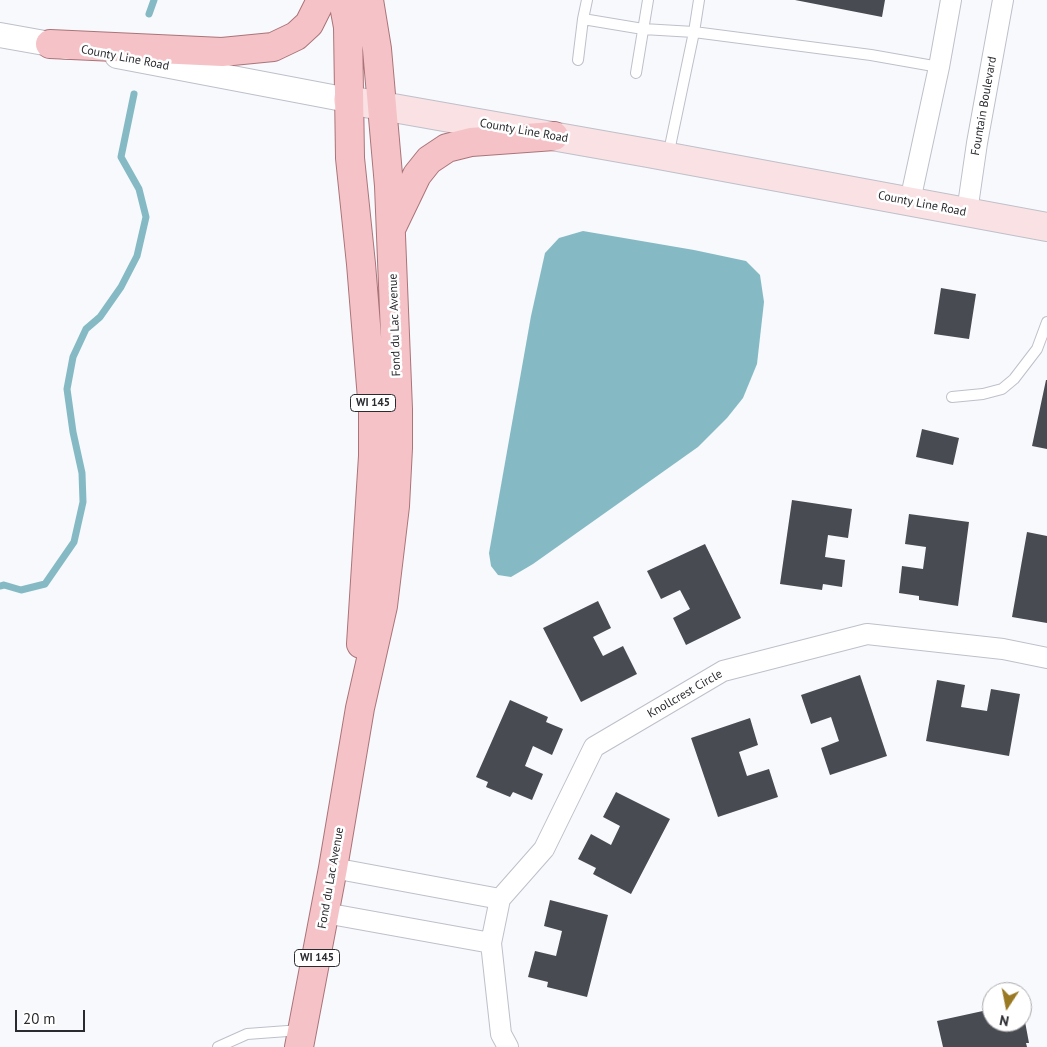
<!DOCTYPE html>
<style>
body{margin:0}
#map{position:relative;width:1047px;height:1047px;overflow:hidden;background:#f8f9fd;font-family:"PT Sans",sans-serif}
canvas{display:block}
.north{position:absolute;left:982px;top:982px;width:50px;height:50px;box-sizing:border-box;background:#fff;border:1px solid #aaaaac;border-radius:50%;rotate:191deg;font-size:14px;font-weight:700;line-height:20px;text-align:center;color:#2a2b2f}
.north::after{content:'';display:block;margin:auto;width:18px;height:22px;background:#9a7923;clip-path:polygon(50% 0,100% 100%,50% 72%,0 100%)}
.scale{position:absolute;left:15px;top:1010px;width:70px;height:22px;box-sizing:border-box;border:2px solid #2a2b2f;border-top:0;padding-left:6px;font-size:15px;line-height:18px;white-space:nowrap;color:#2a2b2f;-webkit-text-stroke:4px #fff;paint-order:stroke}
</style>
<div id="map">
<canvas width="1047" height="1047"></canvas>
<div class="north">N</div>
<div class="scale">20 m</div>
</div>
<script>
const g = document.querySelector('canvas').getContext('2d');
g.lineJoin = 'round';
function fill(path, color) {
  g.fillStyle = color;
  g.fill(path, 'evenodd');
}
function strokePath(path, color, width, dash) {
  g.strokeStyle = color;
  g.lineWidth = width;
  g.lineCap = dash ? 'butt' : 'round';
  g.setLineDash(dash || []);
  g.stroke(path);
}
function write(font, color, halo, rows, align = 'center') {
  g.font = font + ' "PT Sans",sans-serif';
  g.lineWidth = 5;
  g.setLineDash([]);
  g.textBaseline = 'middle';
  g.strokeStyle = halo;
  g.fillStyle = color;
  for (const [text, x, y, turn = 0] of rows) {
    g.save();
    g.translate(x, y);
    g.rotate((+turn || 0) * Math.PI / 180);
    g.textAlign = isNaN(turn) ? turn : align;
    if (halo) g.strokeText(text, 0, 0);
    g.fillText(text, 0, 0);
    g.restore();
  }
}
const water = new Path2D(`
 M583 231 694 250 746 261 760 275 764 302 757 364 743 398 727 418 698 447 533 564 511 577 498 575 491 566 489 553 531 316 545 253 559 238Z`);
const stream = new Path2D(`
 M149 14 154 0
 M0 586 4 585 21 590 45 584 74 542 83 502 82 473 73 432 67 389 73 357 86 329 100 317 121 287 137 256 146 217 139 189 121 157 134 94`);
const building = new Path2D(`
 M795 0H885L882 17Z
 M941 288 976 294 969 339 934 334Z
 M1046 380H1047V449L1032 446Z
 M922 429 959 438 953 465 916 457Z
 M792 500 852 509 848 538 828 535 825 557 845 560 842 587 823 584 822 590 780 584Z
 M909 514 969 522 958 606 919 600V596L899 593 902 566 923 569 926 547 905 544Z
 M1027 532 1047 536V623L1012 617Z
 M705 544 741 618 686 645 673 618 690 609 680 590 661 599 647 571Z
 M598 601 611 628 593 637 603 656 623 646 637 674 581 702 543 628Z
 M860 675 887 756 830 775 821 748 839 741 831 717 811 724 801 695Z
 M937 680 965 685 961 707 987 711 991 689 1020 694 1009 756 926 741Z
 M510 700 548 717 546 722 563 729 552 755 533 746 525 766 543 774 532 800 513 792 510 797 486 787 488 782 476 777Z
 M750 718 758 745 739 752 747 776 769 769 778 797 718 817 691 738Z
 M616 792 670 819 631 894 593 874 596 868 578 859 591 834 611 845 620 826 603 817Z
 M550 900 608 915 587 997 547 987 548 982 528 977 535 951 556 956 562 931 544 926Z
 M992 1009V1022H1022L1023 1011 1029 1043H1026L1027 1047H943L937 1021Z`);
const service = new Path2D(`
 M587 0 583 19 643 29 694 32 871 55 939 67
 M578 60 583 19
 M636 73 648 0
 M668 156 694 32 699 0
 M952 397 983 394 1002 389 1014 379 1037 349 1047 322
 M218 1047 247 1034 301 1030`);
const minor = new Path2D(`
 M910 201 939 67 951 0
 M967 212 977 143 1003 0
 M333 868 500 899
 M325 913 491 943
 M508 1047 501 1034 491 943 500 899 544 849 594 747 723 671 867 634 1003 649 1047 658`);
const tertiary = new Path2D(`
 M0 35 67 47
 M117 56 348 100`);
const secondary = new Path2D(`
 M348 100 648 153 1047 227`);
const primary = new Path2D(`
 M343 0 348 27 350 158 361 264 373 411V456L361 644
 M50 44 222 52 273 47 296 36 309 24 321 0
 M391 229 417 175 429 160 447 148 471 142 554 136
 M299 1047 333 868 360 708 383 606 395 506 398 448V409L389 186 377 49 369 0`);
const shields = [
 [373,403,45],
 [317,958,45]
];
const shieldNames = [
 ["WI 145",373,403],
 ["WI 145",317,958]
];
const streetNames = [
 ["County Line Road",125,58,11],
 ["Fountain Boulevard",984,106,-80],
 ["County Line Road",524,131,10],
 ["County Line Road",922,204,11],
 ["Fond du Lac Avenue",395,325,-92],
 ["Knollcrest Circle",685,694,-30],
 ["Fond du Lac Avenue",331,878,-80]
];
fill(water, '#85bac5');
strokePath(stream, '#85bac5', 7);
fill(building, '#494b53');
strokePath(service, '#bec0ca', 12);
strokePath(minor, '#bec0ca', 22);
strokePath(tertiary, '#bec0ca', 26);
strokePath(secondary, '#bec0ca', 30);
strokePath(primary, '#aa7479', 30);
strokePath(service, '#fff', 10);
strokePath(minor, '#fff', 20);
strokePath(tertiary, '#fff', 24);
strokePath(secondary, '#fae1e3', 28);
strokePath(primary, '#f5c3c7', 28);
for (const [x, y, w] of shields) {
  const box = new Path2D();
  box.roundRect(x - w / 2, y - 8.5, w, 17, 4);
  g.fillStyle = '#fff';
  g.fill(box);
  strokePath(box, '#2a2b2f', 1);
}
write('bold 11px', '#2a2b2f', null, shieldNames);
write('12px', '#2a2b2f', '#fff', streetNames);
</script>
